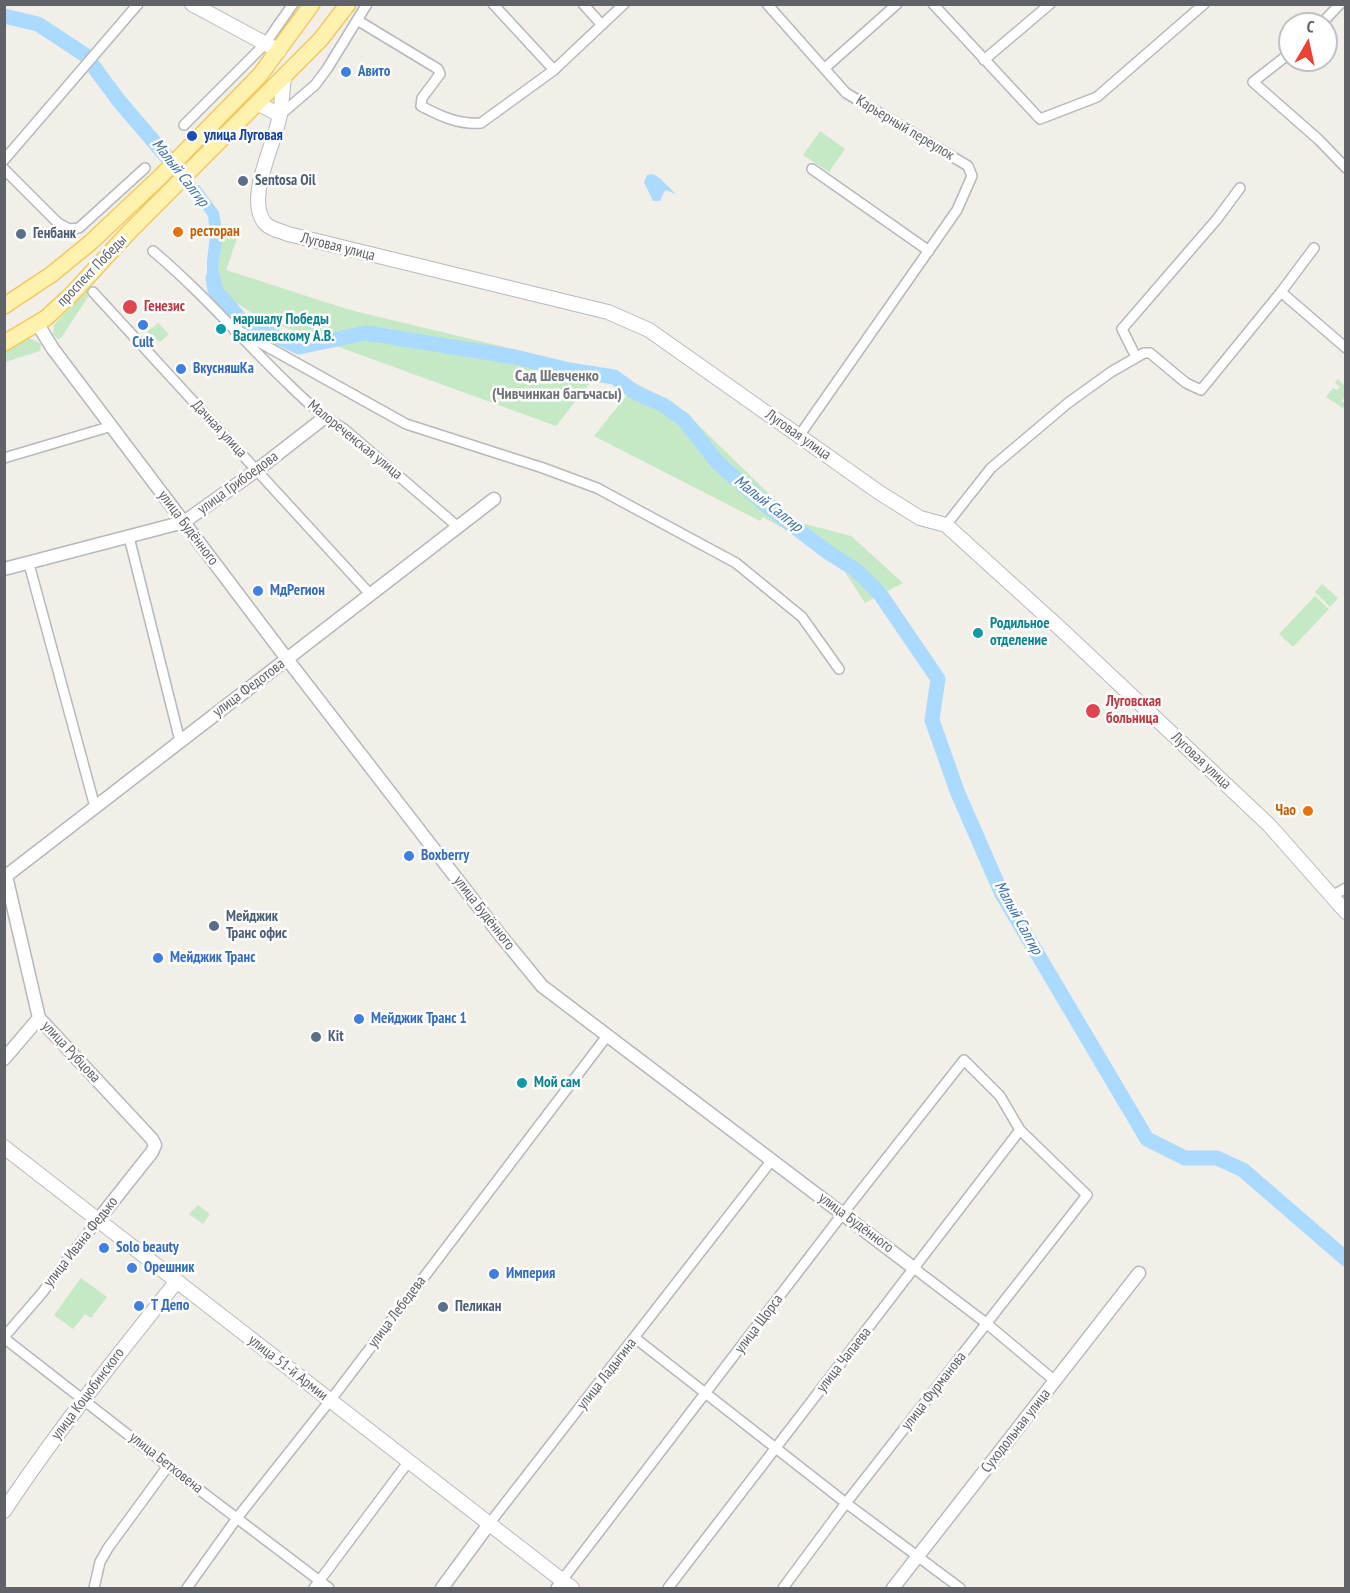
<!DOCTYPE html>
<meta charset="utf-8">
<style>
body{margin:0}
#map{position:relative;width:1350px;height:1593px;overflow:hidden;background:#f1efe8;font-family:"PT Sans Narrow",sans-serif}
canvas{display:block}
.frame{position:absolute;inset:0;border:6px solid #5f6368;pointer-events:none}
.north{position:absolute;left:1278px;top:12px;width:60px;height:60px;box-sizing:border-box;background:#fff;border:2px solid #bfc1c3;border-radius:50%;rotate:9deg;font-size:16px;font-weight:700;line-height:24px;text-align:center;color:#5f6368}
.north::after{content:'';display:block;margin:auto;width:21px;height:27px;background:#ea4335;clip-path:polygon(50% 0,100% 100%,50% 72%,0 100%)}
</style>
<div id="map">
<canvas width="1350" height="1593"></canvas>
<div class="frame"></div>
<div class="north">С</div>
</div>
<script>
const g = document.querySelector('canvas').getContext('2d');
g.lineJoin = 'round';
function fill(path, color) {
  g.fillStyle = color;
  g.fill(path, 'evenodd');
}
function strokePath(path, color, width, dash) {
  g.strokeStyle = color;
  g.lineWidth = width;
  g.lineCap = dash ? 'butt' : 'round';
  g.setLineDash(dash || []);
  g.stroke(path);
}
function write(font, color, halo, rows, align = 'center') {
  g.font = font + ' "PT Sans Narrow",sans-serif';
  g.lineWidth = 5;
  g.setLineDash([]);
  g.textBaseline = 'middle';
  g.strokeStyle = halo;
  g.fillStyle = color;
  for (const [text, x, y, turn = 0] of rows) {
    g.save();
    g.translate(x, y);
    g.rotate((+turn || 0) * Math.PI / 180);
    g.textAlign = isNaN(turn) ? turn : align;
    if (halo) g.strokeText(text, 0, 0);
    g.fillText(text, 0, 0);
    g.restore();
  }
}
const green = new Path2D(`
 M820 131 845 149 829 172 803 155Z
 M222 233H239L226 270 350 310 617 374 673 402 686 413 798 522 851 536 903 583 865 603 836 558 763 517 760 521 594 436 626 396 612 382 594 378 556 426 262 319 224 295 218 267Z
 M87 291 88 297 61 338 58 339 53 334 54 325Z
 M158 323 169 334 160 342 156 339 154 340 147 332Z
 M29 338 41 344 40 351 5 362 4 350Z
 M1338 379 1345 386V396L1342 401 1345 404 1343 408 1326 397 1333 388 1337 390 1340 387 1335 383Z
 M1322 584 1338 598 1330 607 1315 592Z
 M1315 596 1329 609 1293 647 1279 634Z
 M198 1205 210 1214 203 1224 189 1214Z
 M81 1278 107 1297 91 1318 85 1314 73 1329 54 1315Z`);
const water = new Path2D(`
 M157 142 198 186 199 185 219 212 223 236 218 267 224 295 214 300 208 286 207 276V261L210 235 208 216 190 192 150 149Z
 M653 174C660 177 669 188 676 194L665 190 660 201H653L644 182 647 175Z`);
const river = new Path2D(`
 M4 16 38 24 85 55 119 101 167 157
 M213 278 215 290 241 320 299 347 366 333 515 357 569 370 614 377 636 393 663 405 684 420 718 463 767 506 829 553 856 570 880 594 938 679 932 720 957 791 1002 894 1147 1139 1185 1158H1217L1243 1170 1346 1259`);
const minor = new Path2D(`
 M493 4 554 70
 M583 4 602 25
 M767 4 846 93 968 166 972 176 957 210 799 436
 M933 4 1040 119 1097 97 1204 4
 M357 20 438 69 440 74 422 98 421 106C440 116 459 125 481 123L554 70 624 4
 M1321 24 1340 4
 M1290 53 1253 82 1319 140 1346 168
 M984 60 1050 4
 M825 68 897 4
 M280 115 315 85 327 69 367 4
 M184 125 265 44 293 4
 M4 160 138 4
 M4 169 58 223 69 229 79 228 145 168
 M812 169 929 251
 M153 251C197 288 236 332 277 373 299 394 317 414 344 429L457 526
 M93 292 370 594
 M1281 292 1314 248
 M234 330 239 331 406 424 543 468 597 488 736 563 802 617 839 669
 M1136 357 1122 329 1217 219 1240 188
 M4 458 112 426
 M946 525 991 468 1068 403 1111 372 1144 353H1150L1186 383 1201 390 1281 292 1346 348
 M129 537 180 741
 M29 564 95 807
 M1332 896 1346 888
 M915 1269 986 1323 1055 1381
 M4 1337 42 1293 98 1220
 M4 1338 168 1466 329 1588
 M635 1338 846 1503 960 1588
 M489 1524 772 1160
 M94 1588 100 1562 108 1548 168 1466
 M187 1588 237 1518 336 1393 607 1036
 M314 1588 409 1461
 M556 1588 837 1221 964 1060 1000 1096 1020 1130 1087 1195 846 1503 783 1588
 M668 1588 1020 1130`);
const tertiary = new Path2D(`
 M37 323 53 349 287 659 501 936 542 986 915 1269
 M4 569 184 522 257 470 324 418
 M4 1059 39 1018
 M98 1220 152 1152 155 1145 152 1139 39 1018 6 876 494 499
 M442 1588 489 1524
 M893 1588 1139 1273`);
const secondary = new Path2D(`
 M192 4 279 51
 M284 78C282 91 282 106 279 119 274 145 246 198 264 222 269 229 281 231 288 234L608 312 649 330 880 493 920 518 946 525 1064 632 1269 825 1346 912
 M257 103 280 115
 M4 1147 572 1588
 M4 1511C57 1431 117 1356 177 1281`);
const primary = new Path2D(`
 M4 306 52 274 90 243 160 177 260 75 312 4
 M4 343 46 318 70 296 130 231 321 39 348 4`);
const markers = [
 [346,72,6,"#3f7fe0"],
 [192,136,6,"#1a4fb4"],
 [243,181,6,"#5c6f8a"],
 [178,232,6,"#e8710a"],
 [21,234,6,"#5c6f8a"],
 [130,307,8,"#e0444e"],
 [143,325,6,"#3f7fe0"],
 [221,329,6,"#0f9aa8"],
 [181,369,6,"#3f7fe0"],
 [258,591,6,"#3f7fe0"],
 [978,633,6,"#0f9aa8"],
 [1093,711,8,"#e0444e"],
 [1308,811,6,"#e8710a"],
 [409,856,6,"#3f7fe0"],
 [214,926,6,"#5c6f8a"],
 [158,958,6,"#3f7fe0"],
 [359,1019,6,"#3f7fe0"],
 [316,1037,6,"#5c6f8a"],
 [522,1083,6,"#0f9aa8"],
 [104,1248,6,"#3f7fe0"],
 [132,1268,6,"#3f7fe0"],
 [494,1274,6,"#3f7fe0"],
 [139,1306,6,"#3f7fe0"],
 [443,1307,6,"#5c6f8a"]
];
const shopNames = [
 ["Авито",358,72],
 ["Cult",143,343,"center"],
 ["ВкусняшКа",193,369],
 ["МдРегион",270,591],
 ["Boxberry",421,856],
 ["Мейджик Транс",170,958],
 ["Мейджик Транс 1",371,1019],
 ["Solo beauty",116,1248],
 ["Орешник",144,1268],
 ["Империя",506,1274],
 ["Т Депо",151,1306]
];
const streetNames = [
 ["Карьерный переулок",905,128,31],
 ["Луговая улица",338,247,14],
 ["проспект Победы",92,271,-46],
 ["Дачная улица",219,429,47],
 ["Луговая улица",798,435,35],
 ["Малореченская улица",355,440,39],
 ["улица Грибоедова",238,483,-36],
 ["улица Будённого",188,528,53],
 ["улица Федотова",249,688,-37],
 ["Луговая улица",1201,761,43],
 ["улица Будённого",484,913,52],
 ["улица Рубцова",71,1052,47],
 ["улица Будённого",856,1223,37],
 ["улица Ивана Федько",81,1242,-52],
 ["улица Лебедева",397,1312,-53],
 ["улица Щорса",759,1324,-53],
 ["улица Чапаева",844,1360,-52],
 ["улица 51-й Армии",288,1368,38],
 ["улица Ладыгина",607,1374,-52],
 ["улица Фурманова",934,1391,-52],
 ["улица Коцюбинского",88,1394,-53],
 ["Суходольная улица",1016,1431,-52],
 ["улица Бетховена",166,1463,38]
];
const transitNames = [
 ["улица Луговая",204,136]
];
const serviceNames = [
 ["Sentosa Oil",255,181],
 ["Генбанк",33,234],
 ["Мейджик",226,917],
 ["Транс офис",226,934],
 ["Kit",328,1037],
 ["Пеликан",455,1307]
];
const foodNames = [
 ["ресторан",190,232],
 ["Чао",1296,811,"right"]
];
const healthNames = [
 ["Генезис",144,307],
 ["Луговская",1106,702],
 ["больница",1106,719]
];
const cultureNames = [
 ["маршалу Победы",233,320],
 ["Василевскому А.В.",233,337],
 ["Родильное",990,624],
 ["отделение",990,641],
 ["Мой сам",534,1083]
];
const waterNames = [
 ["Малый Салгир",180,173,52],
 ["Малый Салгир",768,504,38],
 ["Малый Салгир",1018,918,61]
];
const neighbourhoodNames = [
 ["Сад Шевченко",557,376],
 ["(Чивчинкан багъчасы)",557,394]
];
fill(green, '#c5e8c5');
fill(water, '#aadaff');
strokePath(river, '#aadaff', 15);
strokePath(minor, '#b5b8bc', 12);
strokePath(tertiary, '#b5b8bc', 15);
strokePath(secondary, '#b6babf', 16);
strokePath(primary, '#f2c960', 18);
strokePath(minor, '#fff', 9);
strokePath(tertiary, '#fff', 12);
strokePath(secondary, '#fff', 14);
strokePath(primary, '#fff2af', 15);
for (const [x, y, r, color] of markers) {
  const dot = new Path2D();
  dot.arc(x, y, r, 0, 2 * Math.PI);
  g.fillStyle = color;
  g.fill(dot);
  strokePath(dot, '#fff', 2);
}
write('bold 15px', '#366cbe', '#fff', shopNames, 'left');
write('15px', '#5f6368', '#fff', streetNames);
write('bold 15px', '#164399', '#fff', transitNames, 'left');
write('bold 15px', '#4e5e75', '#fff', serviceNames, 'left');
write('bold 15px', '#c56008', '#fff', foodNames, 'left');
write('bold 15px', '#be3a42', '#fff', healthNames, 'left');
write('bold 15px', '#0d838f', '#fff', cultureNames, 'left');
write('italic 16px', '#4174aa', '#fff', waterNames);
write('bold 16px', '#70757a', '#fff', neighbourhoodNames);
</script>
